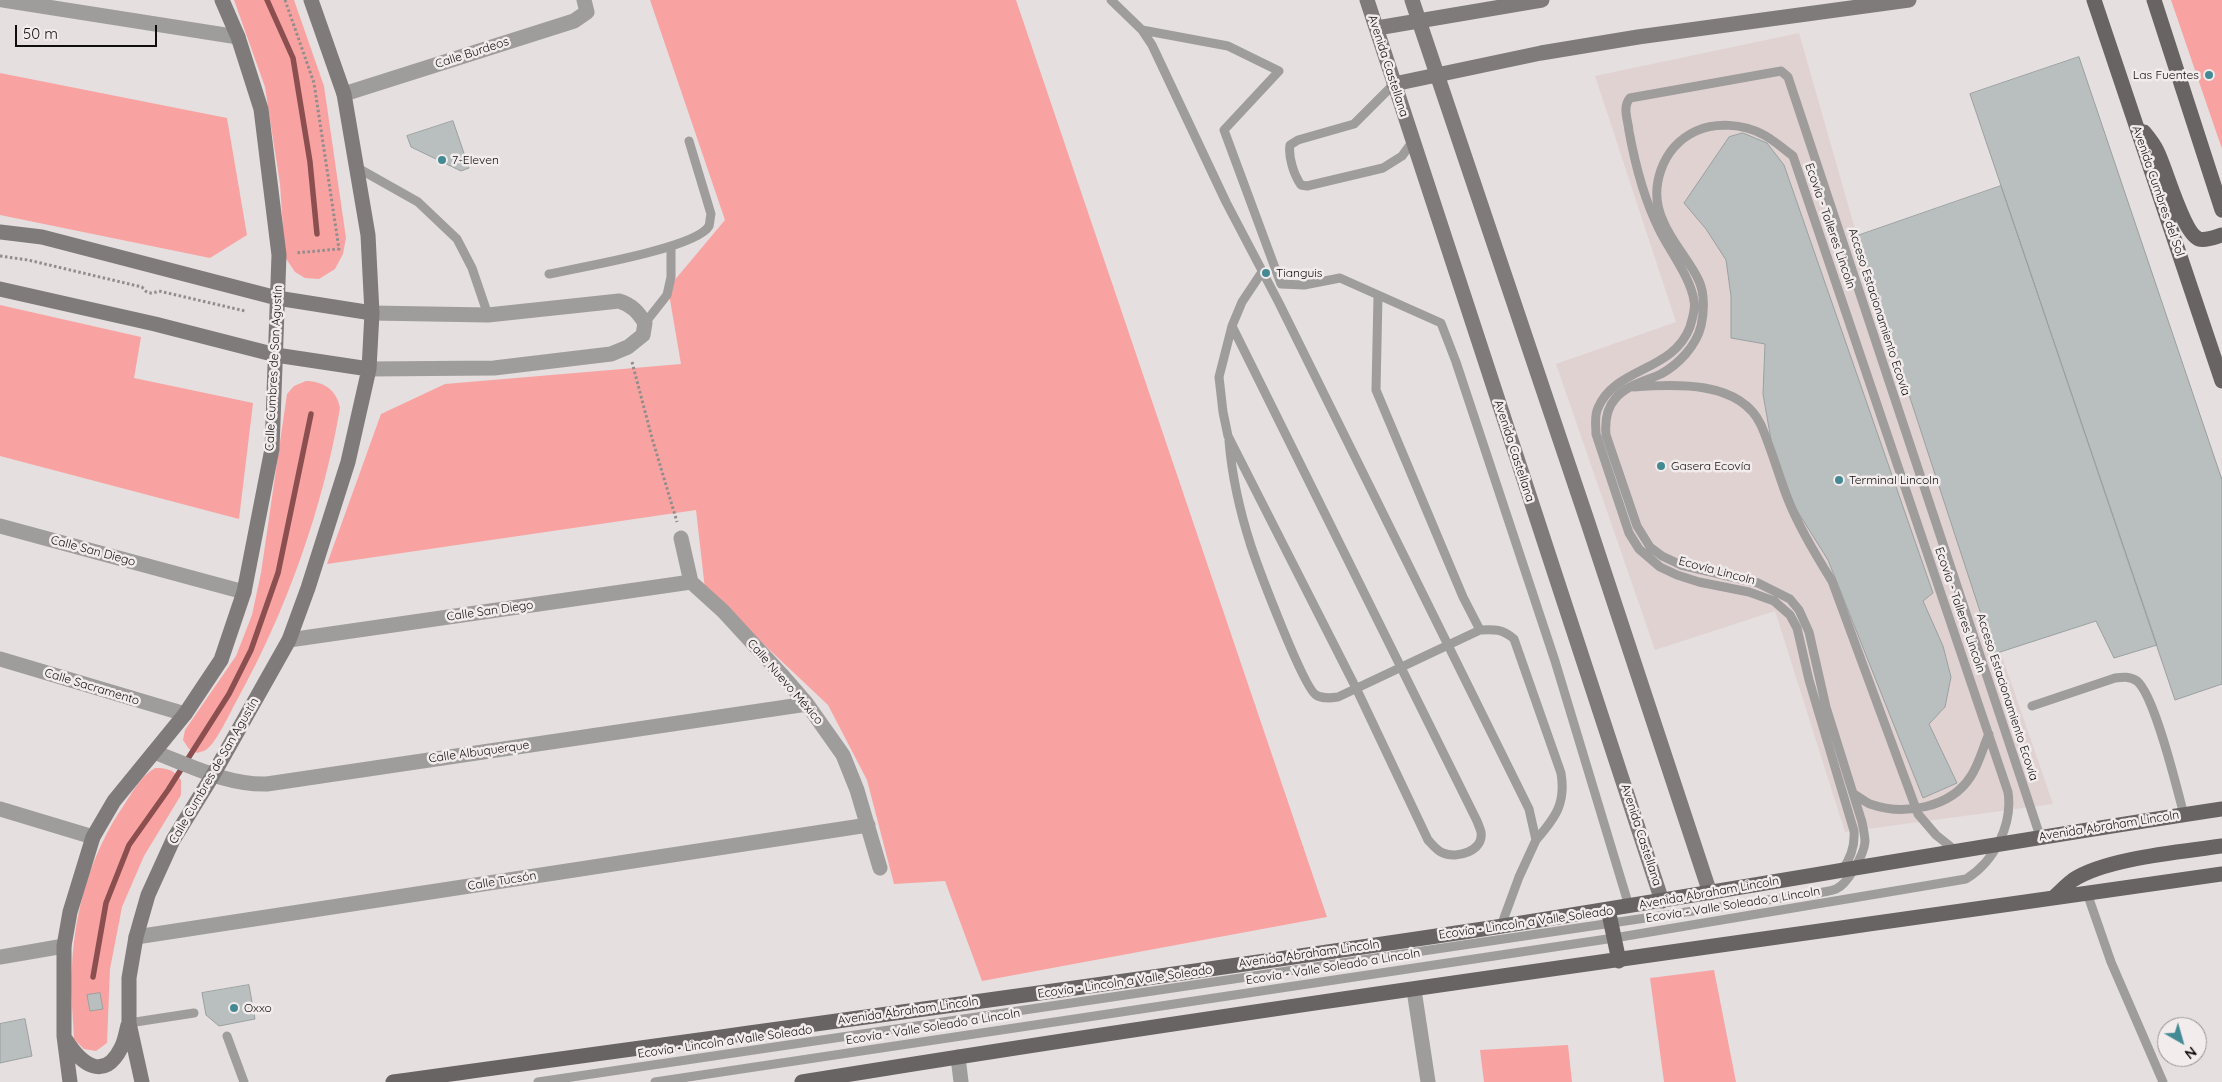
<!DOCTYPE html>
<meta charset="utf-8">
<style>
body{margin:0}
#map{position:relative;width:2222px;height:1082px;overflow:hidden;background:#e5dfdf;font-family:Quicksand,sans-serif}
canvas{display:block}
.north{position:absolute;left:2157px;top:1017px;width:50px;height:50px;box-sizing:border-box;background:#f2ecec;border:1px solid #989393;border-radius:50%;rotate:142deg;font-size:14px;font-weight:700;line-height:20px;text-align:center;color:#100e0d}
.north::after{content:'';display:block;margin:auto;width:18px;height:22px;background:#448a94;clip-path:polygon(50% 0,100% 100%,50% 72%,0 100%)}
.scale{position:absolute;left:15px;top:25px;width:142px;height:22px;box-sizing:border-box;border:2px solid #100e0d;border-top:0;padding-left:6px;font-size:15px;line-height:18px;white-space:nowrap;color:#100e0d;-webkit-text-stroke:4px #f2ecec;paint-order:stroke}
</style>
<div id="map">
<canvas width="2222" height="1082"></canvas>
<div class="north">N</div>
<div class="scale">50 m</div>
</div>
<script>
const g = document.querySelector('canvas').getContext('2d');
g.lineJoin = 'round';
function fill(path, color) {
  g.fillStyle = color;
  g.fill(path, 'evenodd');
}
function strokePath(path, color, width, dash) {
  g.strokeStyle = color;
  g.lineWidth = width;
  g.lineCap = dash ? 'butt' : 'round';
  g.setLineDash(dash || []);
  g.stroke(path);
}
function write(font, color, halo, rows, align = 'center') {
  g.font = font + ' Quicksand,sans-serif';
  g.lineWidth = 5;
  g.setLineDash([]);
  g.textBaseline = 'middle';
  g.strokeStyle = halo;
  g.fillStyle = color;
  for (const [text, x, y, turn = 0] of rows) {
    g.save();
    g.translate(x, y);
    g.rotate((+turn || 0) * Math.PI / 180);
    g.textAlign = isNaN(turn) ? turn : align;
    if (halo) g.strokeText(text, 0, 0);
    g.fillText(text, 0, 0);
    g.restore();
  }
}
const built = new Path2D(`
 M1799 33 1857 236 2053 804 1845 832 1775 611 1655 650 1556 364 1676 322 1595 76Z`);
const green = new Path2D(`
 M234 0H294L324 86 346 238 343 254 335 269 319 279 305 278 295 272 285 257 280 184 265 87Z
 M650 0H1016L1327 917 982 981 945 881 894 884 867 780 828 705 705 589 696 510 327 564 381 414 445 384 681 364 668 288 725 220Z
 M2171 0H2222V149Z
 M0 73 227 118 247 235 210 258 0 215Z
 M0 305 141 337 134 378 253 403 239 519 0 456Z
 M306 381C323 381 337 390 340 408 323 508 286 612 237 700 231 711 216 743 207 749 205 751 200 752 197 753L189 749 183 740 185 730 236 656 252 615 261 573 287 394 294 386Z
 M155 768C168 768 174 770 181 780V795L144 856 122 907 110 969 107 1043 96 1051 84 1049 74 1039C73 1015 70 990 72 966 75 909 91 853 124 805 133 791 141 776 155 768Z
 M1714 970 1736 1082H1664L1650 978Z
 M1568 1045 1572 1082H1484L1480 1050Z`);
const stream = new Path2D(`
 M267 0 293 58 310 162 317 234
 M93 977 106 903 129 845 168 790 229 694 251 650 278 573 311 414`);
const building = new Path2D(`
 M2079 57 2222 480V684L2175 700 1970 94Z
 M453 121 469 168 461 171 411 147 407 136Z
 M1743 133 1767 143 1784 165 1933 593 1923 601 1943 646 1951 677 1945 707 1929 724 1957 783 1923 798 1828 560 1796 509 1773 451 1763 394 1765 344 1731 338V296L1726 260 1706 229 1684 203 1729 137Z
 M2001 186 2157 645 2114 658 2096 621 1994 654 1857 236Z
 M249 985 255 1019 219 1026 206 1015 202 993Z
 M100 993 103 1009 90 1011 87 995Z
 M25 1019 32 1056 0 1063V1024Z`);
const path = new Path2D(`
 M285 0 314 83 339 249 295 253
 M0 256 28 260 142 287C147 294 151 294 159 291L245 311
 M632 362 652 438 677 522`);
const lane = new Path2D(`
 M1111 0 1142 30 1152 45 1226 202 1279 303 1529 809 1536 840 1519 877 1501 926
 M1142 30 1228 46 1279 71 1224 130 1281 284 1304 285 1340 278 1441 323 1456 362 1555 661 1629 906
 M1394 84 1354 124 1298 140 1290 145C1288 157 1294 175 1301 185L1307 186 1383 168 1402 156 1413 141
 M356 167 418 202 457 239 472 268 488 315
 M549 274C577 268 697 248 709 226 710 223 710 218 711 214L689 141
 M1378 296 1376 390 1463 597 1480 630
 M645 323 667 295 671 277V247
 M1232 326 1477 821C1478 824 1480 828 1481 832 1484 851 1457 859 1443 853 1437 851 1432 844 1428 840L1357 690 1228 436 1223 412 1219 377 1232 326 1242 302 1262 272
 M1634 387C1674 384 1740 380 1761 425 1771 448 1778 473 1787 497 1798 526 1815 554 1832 581L1918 814 1936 835 1956 851
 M1229 441C1232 477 1240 512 1251 546 1258 567 1303 687 1316 695 1323 699 1331 698 1338 697L1480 630C1494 629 1503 629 1514 639L1561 773C1566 803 1556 817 1536 840
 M2032 706 2115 678C2122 677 2130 676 2137 681 2155 696 2177 789 2184 815
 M1854 794C1859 797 1865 802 1870 804 1904 816 1951 808 1971 776 1979 764 1983 747 1989 734
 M1842 870C1851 858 1855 845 1854 831L1809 680 1797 628 1790 615 1774 601 1749 592 1699 582 1677 575 1660 567 1639 549 1629 533 1596 434C1596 425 1594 416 1598 408 1615 367 1673 372 1690 327 1692 319 1696 309 1694 301 1691 278 1669 250 1659 229 1644 199 1635 164 1629 131 1628 120 1622 107 1630 98L1781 71 1788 77 2040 836
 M2087 893 2111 962 2163 1082
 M129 1023 194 1013
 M227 1036 244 1082
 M538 1082 1801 895C1812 893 1826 893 1836 889 1848 884 1864 854 1865 842 1865 835 1863 828 1862 822L1826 707 1809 632 1799 610 1790 599 1758 583 1681 565 1662 556 1650 547 1637 526 1606 435C1605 423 1606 409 1615 399 1626 385 1646 381 1661 374 1679 364 1696 346 1701 326 1704 313 1705 294 1699 281 1690 261 1673 244 1664 223 1647 189 1662 147 1696 131 1716 122 1743 124 1762 134 1773 139 1783 149 1793 156L2008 792C2013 825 1994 862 1966 879L1614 938 655 1082`);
const street = new Path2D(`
 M3 0 238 37
 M344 94 574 21 587 12 584 0
 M369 369 494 368 611 354 628 347 643 335 645 323C638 312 632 305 619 301L488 315 372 313
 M0 526 244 592
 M681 538 691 582 723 611 781 674 807 704 843 755 857 790 880 868
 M289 640 691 582
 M0 659 185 714
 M154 752C191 766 227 785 267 784L807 704
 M0 809 93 837
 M136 937 868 825
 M0 957 64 946
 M1414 990 1428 1082
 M958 1057 961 1082`);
const secondary = new Path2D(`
 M1367 0 1662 901
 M1412 0 1587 520 1710 893
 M1377 28 1542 0
 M1394 84 1541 53 1638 37 1909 0
 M0 232 42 237 277 298 372 313
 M0 289 155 324 276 355 369 369
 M66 1040C81 1064 104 1082 121 1048 125 1041 126 1032 128 1025
 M70 1082 64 1036V946L70 912 93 837 114 801 185 714 221 660 244 592 272 449 279 255 261 109 238 37 222 0
 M142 1082 129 1023V978L136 937 148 895 173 840 213 775 289 640 308 588 348 462 369 369 372 313 368 235 344 94 311 0`);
const primary = new Path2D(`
 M2094 0 2222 381
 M2154 0 2222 210
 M2144 132C2149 138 2154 144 2157 151 2166 168 2183 234 2199 239 2206 241 2215 237 2222 235
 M2053 898C2060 892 2066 885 2073 880 2106 858 2182 852 2222 846
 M1608 909 1619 961
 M393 1082C752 1032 1112 985 1470 931 1721 892 1971 847 2222 809
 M802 1082C1274 1005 1749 942 2222 874`);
const markers = [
 [2209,75,5,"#448a94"],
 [442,160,5,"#448a94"],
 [1266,273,5,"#448a94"],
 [1661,466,5,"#448a94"],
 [1839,480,5,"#448a94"],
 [234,1008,5,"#448a94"]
];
const streetNames = [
 ["Calle Burdeos",472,53,-18],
 ["Avenida Castellana",1388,66,72],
 ["Avenida Cumbres del Sol",2158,191,71],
 ["Ecovía - Talleres Lincoln",1830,226,71],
 ["Acceso Estacionamiento Ecovía",1879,312,72],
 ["Calle Cumbres de San Agustín",274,368,-87],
 ["Avenida Castellana",1514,451,72],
 ["Calle San Diego",93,551,15],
 ["Ecovía Lincoln",1717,571,15],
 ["Ecovía - Talleres Lincoln",1960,610,71],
 ["Calle San Diego",490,611,-8],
 ["Calle Nuevo México",785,682,49],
 ["Calle Sacramento",92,687,17],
 ["Acceso Estacionamiento Ecovía",2007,697,72],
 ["Calle Albuquerque",479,752,-8],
 ["Calle Cumbres de San Agustín",214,771,-60],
 ["Avenida Abraham Lincoln",2109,826,-9],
 ["Avenida Castellana",1641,835,72],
 ["Calle Tucsón",502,881,-9],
 ["Avenida Abraham Lincoln",1709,893,-10],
 ["Ecovía - Valle Soleado a Lincoln",1733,905,-9],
 ["Ecovía - Lincoln a Valle Soleado",1526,923,-8],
 ["Avenida Abraham Lincoln",1309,954,-8],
 ["Ecovía - Valle Soleado a Lincoln",1333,967,-9],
 ["Ecovía - Lincoln a Valle Soleado",1125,982,-8],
 ["Avenida Abraham Lincoln",908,1011,-8],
 ["Ecovía - Valle Soleado a Lincoln",933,1027,-9],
 ["Ecovía - Lincoln a Valle Soleado",725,1042,-8]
];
const poiNames = [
 ["Las Fuentes",2199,75,"right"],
 ["7-Eleven",452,160],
 ["Tianguis",1276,273],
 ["Gasera Ecovía",1671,466],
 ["Terminal Lincoln",1849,480],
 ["Oxxo",244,1008]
];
fill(built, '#e1d2d2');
fill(green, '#f8a3a2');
strokePath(stream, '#8c4f50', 5.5);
fill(building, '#b9bebf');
strokePath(building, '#9aa0a1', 1);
strokePath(path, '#918d8c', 3, [2.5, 2.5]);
strokePath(lane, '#9f9c9c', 9);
strokePath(street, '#9f9c9c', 15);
strokePath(secondary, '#7f7b7b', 15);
strokePath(primary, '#686464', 15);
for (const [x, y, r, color] of markers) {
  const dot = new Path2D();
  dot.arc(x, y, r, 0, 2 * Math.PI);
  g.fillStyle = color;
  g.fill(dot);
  strokePath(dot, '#f2ecec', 2);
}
write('12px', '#100e0d', '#f2ecec', streetNames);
write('12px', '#100e0d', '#f2ecec', poiNames, 'left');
</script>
